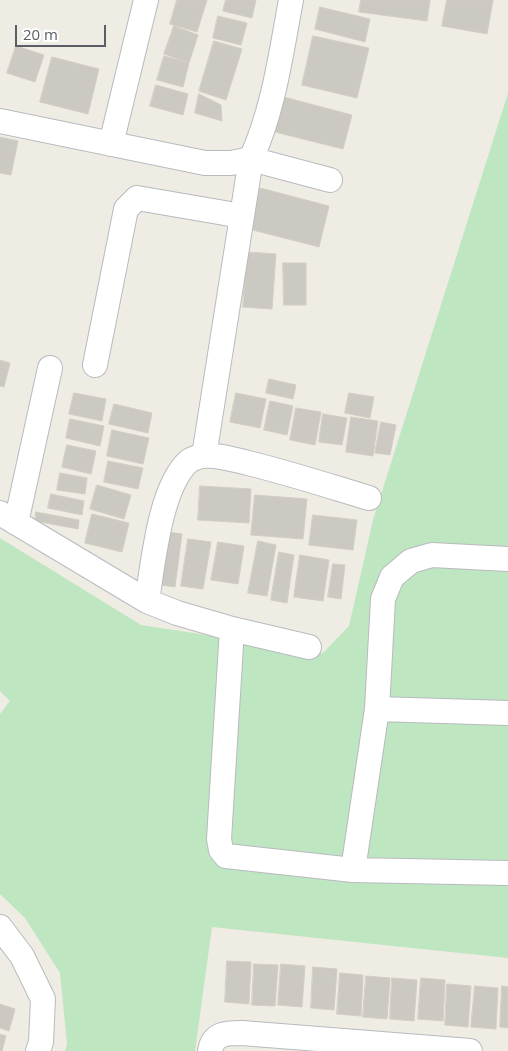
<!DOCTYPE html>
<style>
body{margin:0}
#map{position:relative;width:508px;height:1051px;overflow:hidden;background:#eeece3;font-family:"Open Sans",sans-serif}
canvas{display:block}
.scale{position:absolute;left:15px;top:25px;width:91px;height:22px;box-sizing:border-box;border:2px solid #5b5e64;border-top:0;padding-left:6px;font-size:15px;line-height:18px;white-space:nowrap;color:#5b5e64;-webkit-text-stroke:4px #fff;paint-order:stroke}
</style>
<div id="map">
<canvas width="508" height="1051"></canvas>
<div class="scale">20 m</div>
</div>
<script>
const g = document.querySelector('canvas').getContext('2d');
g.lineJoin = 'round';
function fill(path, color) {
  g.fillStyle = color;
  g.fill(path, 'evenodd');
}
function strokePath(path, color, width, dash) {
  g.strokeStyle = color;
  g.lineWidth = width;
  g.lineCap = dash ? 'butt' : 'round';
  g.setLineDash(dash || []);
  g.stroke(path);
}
const green = new Path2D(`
 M508 93V958L212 927 195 1051H65L67 1044 60 973 25 918 0 894V714L10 701 0 691V538L141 625 323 653 349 626 373 520Z`);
const building = new Path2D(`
 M177 0H207L197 32 170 24Z
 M226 0H256L252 18 223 11Z
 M361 0H430L427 21 359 12Z
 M447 0H493L487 34 442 26Z
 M320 7 370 19 365 42 315 29Z
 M218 16 247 23 241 45 213 38Z
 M174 26 198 35 189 63 164 54Z
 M313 36 369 48 357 98 302 85Z
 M214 41 242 49 226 100 199 91Z
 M16 46 44 55 35 82 7 73Z
 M164 56 189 63 183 87 157 80Z
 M52 57 99 69 88 114 40 102Z
 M156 85 188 94 183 115 150 106Z
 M199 94 221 105 222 121 195 113Z
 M280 96 352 115 343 149 271 131Z
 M0 137 18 141 11 175 0 173Z
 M260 188 329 206 319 247 249 229Z
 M247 252 276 254 272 309 243 307Z
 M283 263H306V305H284Z
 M0 360 10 363 4 387 0 386Z
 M269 379 296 385 293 399 266 393Z
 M74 393 106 399 102 421 69 414Z
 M236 393 266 399 260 428 230 422Z
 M349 393 374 397 370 418 345 413Z
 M270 401 293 406 287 435 264 430Z
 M114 404 152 413 148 433 109 424Z
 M296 408 321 412 315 445 290 440Z
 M323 414 347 418 342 445 319 442Z
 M351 417 378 421 373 456 346 452Z
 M70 419 104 426 100 446 66 438Z
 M381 422 396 425 390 455 375 453Z
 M112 430 149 438 143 464 107 456Z
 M67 445 96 451 91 474 62 467Z
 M108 461 143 468 138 489 104 482Z
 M60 473 87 478 85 494 57 490Z
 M97 485 131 495 124 519 90 509Z
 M200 486 251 489 249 523 198 520Z
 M51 494 84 501 82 515 48 508Z
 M255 495 307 499 303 539 251 535Z
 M36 512 79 520 78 529 35 521Z
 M92 514 129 523 122 552 85 543Z
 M313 515 357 520 353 550 309 545Z
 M168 532 182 534 175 587 161 585Z
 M188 539 211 542 203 589 181 586Z
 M258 541 276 545 267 596 248 593Z
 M218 542 244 546 238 584 211 580Z
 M279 552 294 555 287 603 271 600Z
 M300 555 329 560 323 601 294 597Z
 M333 564 345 565 341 599 328 597Z
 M227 961 251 962 249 1004 225 1002Z
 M254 964 278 965 275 1006 252 1005Z
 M281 964 305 966 302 1007 278 1005Z
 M313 967 337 969 334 1010 311 1008Z
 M340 973 363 975 361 1016 337 1014Z
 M366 976 390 978 387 1019 363 1017Z
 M392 978 417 980 414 1021 390 1019Z
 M421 978 445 980 443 1021 418 1019Z
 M447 984 471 986 468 1027 445 1025Z
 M475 986 498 988 496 1029 471 1027Z
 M502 986 508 987V1028L500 1027Z
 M0 1004 15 1009 9 1031 0 1028Z
 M0 1034 6 1036 2 1051H0Z`);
const minor = new Path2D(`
 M0 121 205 163H231L251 159 330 180
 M111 144 146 0
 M95 365 126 209 137 198 242 216
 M204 456 251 159C274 109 281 53 291 0
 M0 513 147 601 177 613 232 629 309 647
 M16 523 50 368
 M147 601C153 564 160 486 189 461 192 459 200 456 203 456 216 454 236 460 248 463 289 473 329 486 369 498
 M232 629 219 839 221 850 226 856 353 870 508 873
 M377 709 508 713
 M353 870 377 709 383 599 392 577 411 561 432 555 508 559
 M0 927 22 956 43 999 41 1042 38 1051
 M210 1051C213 1033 226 1033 242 1033L470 1051`);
fill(green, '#bee6c1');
fill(building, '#cbc9c2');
strokePath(building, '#d3cec1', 1);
strokePath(minor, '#b8babf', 26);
strokePath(minor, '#fff', 24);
</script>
